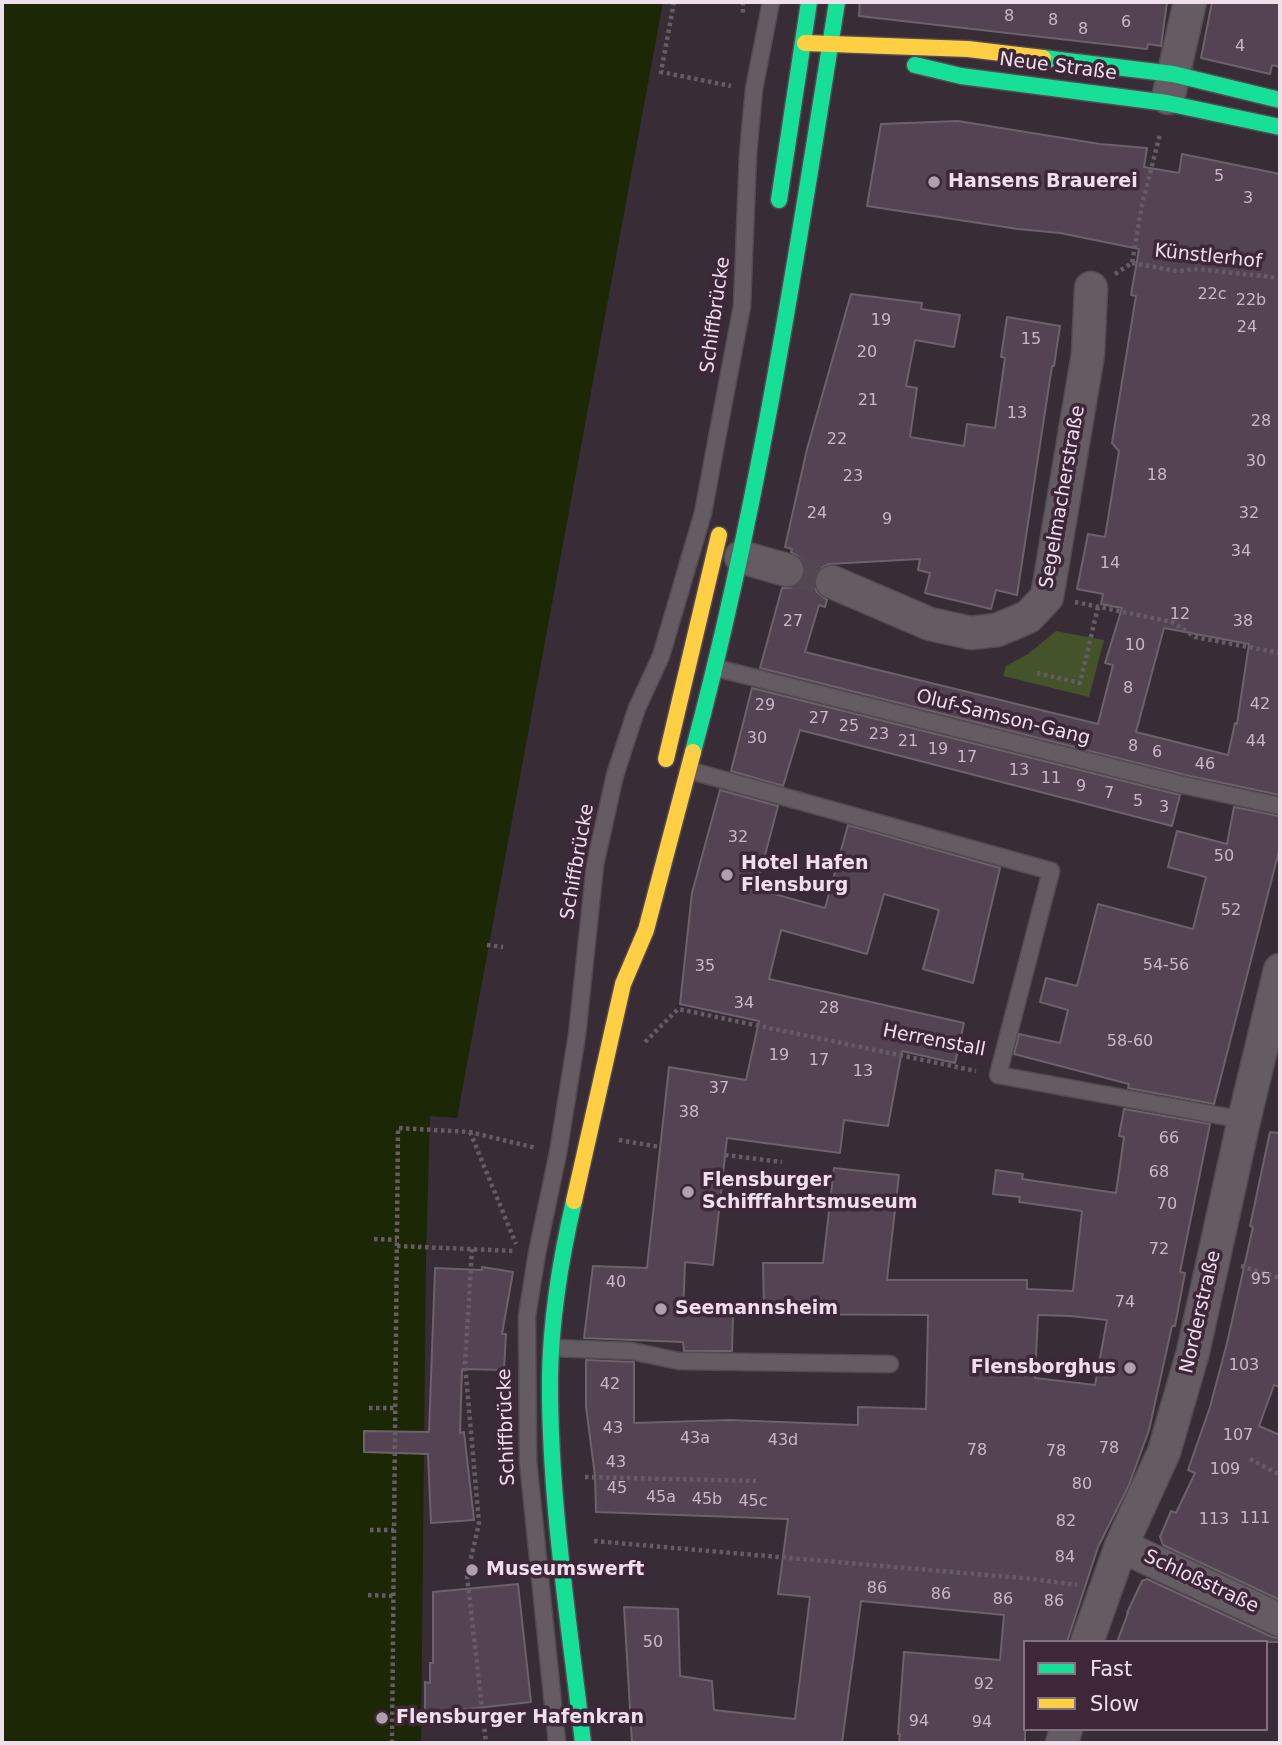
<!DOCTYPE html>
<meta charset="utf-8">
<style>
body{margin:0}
#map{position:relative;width:1282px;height:1745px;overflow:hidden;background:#382c36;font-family:"DejaVu Sans",sans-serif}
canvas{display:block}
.frame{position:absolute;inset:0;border:4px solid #eedfeb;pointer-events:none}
.legend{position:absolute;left:1023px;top:1640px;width:245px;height:91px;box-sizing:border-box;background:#3d2739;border:2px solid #847180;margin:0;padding:9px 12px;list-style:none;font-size:21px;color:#eedfeb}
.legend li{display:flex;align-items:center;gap:14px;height:35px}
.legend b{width:35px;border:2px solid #847180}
</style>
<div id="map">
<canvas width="1282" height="1745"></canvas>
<div class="frame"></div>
<ul class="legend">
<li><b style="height:9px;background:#16e098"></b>Fast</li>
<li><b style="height:9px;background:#ffcf43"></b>Slow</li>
</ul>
</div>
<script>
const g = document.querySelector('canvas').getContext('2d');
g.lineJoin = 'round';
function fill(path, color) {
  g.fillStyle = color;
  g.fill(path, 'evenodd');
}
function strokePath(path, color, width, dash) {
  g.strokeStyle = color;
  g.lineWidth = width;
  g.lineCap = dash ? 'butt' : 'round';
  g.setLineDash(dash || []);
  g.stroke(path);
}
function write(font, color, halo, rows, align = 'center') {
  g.font = font + ' "DejaVu Sans",sans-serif';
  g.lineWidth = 7;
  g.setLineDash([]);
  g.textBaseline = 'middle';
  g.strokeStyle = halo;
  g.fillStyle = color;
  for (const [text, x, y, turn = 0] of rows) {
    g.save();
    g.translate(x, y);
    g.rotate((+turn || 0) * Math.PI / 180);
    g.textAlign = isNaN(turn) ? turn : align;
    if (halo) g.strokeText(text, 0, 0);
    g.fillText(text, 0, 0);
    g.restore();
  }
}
const green = new Path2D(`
 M1056 631 1104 640 1089 697 1003 676 1006 666 1028 654Z`);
const water = new Path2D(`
 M2 2H663L457 1118 430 1116 426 1257 421 1743H2Z`);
const building = new Path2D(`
 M860 2H1167L1161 46 1148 44 1147 49 859 16Z
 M1212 2H1280V67L1272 65 1270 74 1201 58Z
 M958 121 1100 144 1147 148 1144 167 1179 173 1182 154 1280 174V795L1185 775 760 668 782 588H791L799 584 805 574V565L801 558 791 552 792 549 785 547 807 449 851 294 922 303 921 309 960 315 954 347 915 340 906 386 917 388 910 437 964 446 967 424 995 428 1005 358 1001 357 1007 317 1060 326 1054 366H1052L1017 595 996 590 991 609 925 593 930 573 918 570 920 559 829 564 821 568 815 575 814 585 817 592 827 600 825 607 819 605 805 652 1098 724 1113 665 1105 663 1122 608 1101 604 1103 594 1077 589 1088 534 1105 537 1119 451 1112 443 1136 296 1131 295 1139 249 1060 233 1018 229 867 206 881 124ZM1164 628 1249 644 1237 724 1235 723 1228 755 1136 732Z
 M752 688 1180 795 1172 826 800 730 783 786 731 771Z
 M720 790 778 806 756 889 825 908 848 825 1000 868 973 983 923 969 939 910 884 894 867 954 781 930 769 979 964 1023 955 1063 902 1051 888 1126 844 1120 840 1153 727 1138 713 1265 685 1262 683 1314H733L732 1351H684L683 1342 584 1338 593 1266 647 1268 669 1067 746 1080 759 1021 680 1004 692 893Z
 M1234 807 1279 816 1280 847 1214 1104 1128 1088 1129 1084 1014 1054 1019 1034 1060 1043 1068 1010 1040 1002 1046 978 1077 986 1098 904 1193 929 1206 877 1168 867 1177 831 1227 844Z
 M1124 1109 1210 1124 1180 1272 1185 1273 1175 1326H1172L1149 1430 1129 1485 1098 1547 1067 1642H1025V1743H899L900 1734H898L904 1652 1000 1660 1004 1615 861 1601 842 1743H632L624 1607 678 1609 680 1676 712 1681 714 1710 795 1719 810 1597 778 1594 788 1519 596 1512 595 1476 586 1406V1360L634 1362V1423L730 1420 858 1425V1407L926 1409 928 1315 764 1314 763 1263H823L834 1168 899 1175 887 1280H1027V1289L1073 1291 1082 1211 1019 1202 1020 1197 993 1194 996 1170 1023 1174 1022 1179 1116 1193 1124 1137 1119 1136ZM1038 1315 1070 1316 1107 1320 1095 1385 1035 1378Z
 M1270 1132 1280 1133V1387L1274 1385 1259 1426 1280 1435V1600L1163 1545 1160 1537 1171 1511 1176 1513 1195 1473 1188 1470 1210 1407 1227 1343 1253 1227 1250 1226Z
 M482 1267 513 1272 502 1334H506L504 1370 462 1369 460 1433 464 1432 474 1520 431 1523 428 1454 364 1452V1431L429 1432 435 1268 482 1270Z
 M1147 1579 1272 1637 1280 1638V1642H1117L1128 1613H1127L1142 1581Z
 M518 1584 531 1702 459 1710V1715H425V1682L430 1683V1663H433V1592Z`);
const streetTunnel = new Path2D(`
 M787 570 832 582`);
const path = new Path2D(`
 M674 2 661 72 731 86
 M743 2V16
 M1132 263 1177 271 1198 269 1280 278
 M1115 274 1132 263 1142 205 1160 134
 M1075 602 1172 622 1195 637 1280 653
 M1037 673 1080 683 1098 607
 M487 945 503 947
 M645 1042 678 1009 976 1071
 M470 1132 516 1244
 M619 1140 660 1147
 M725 1155 782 1162
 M374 1239 397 1240
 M397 1246 515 1251
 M472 1249 465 1364 479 1523 467 1576 486 1743
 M1241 1266 1280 1278
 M369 1408H395
 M1250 1459 1280 1475
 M585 1477 756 1481
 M370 1530H394
 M594 1541 1033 1579 1077 1585
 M368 1595 394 1596
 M392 1743 398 1128 470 1132 536 1148`);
const lane = new Path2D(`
 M716 668 1183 785 1280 806
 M688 770 1051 871 998 1075 1244 1120
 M553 1348 631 1351 679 1361 890 1364
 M557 1743 528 1461 527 1316 537 1253 558 1153 577 1035 595 865 615 775 637 708 661 656 703 513 719 427 742 306 748 154 754 89 771 2`);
const street = new Path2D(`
 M1168 98 1190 2
 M741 557 787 570
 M832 582 930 624 971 633 997 630 1028 617 1047 597 1088 354 1091 288
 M1121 1546 1280 1620
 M1087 1642 1121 1546 1164 1452 1193 1352 1244 1120 1280 970
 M1062 1743 1066 1729`);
const fast = new Path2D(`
 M1043 58 1173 74 1280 100
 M915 65 961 76 1167 103 1280 127
 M779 200 809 2
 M693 752C759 506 797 254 837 2
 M574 1201C561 1257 551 1319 550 1376 549 1499 569 1621 583 1743`);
const slow = new Path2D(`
 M805 43 968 49 1043 58
 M666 759 719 535
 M574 1201 623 984 646 930 693 752`);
const markers = [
 [934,182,7,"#aea0ac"],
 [727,875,7,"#aea0ac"],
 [688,1192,7,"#aea0ac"],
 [661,1309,7,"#aea0ac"],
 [1130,1368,7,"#aea0ac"],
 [472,1570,7,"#aea0ac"],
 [382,1718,7,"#aea0ac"]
];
const numberNames = [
 ["8",1009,17],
 ["8",1053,21],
 ["6",1126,23],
 ["8",1083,30],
 ["4",1240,47],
 ["5",1219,177],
 ["3",1248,199],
 ["22c",1212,295],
 ["22b",1251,301],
 ["19",881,321],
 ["24",1247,328],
 ["15",1031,340],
 ["20",867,353],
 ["21",868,401],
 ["13",1017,414],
 ["28",1261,422],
 ["22",837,440],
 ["30",1256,462],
 ["18",1157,476],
 ["23",853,477],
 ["24",817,514],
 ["32",1249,514],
 ["9",887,520],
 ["34",1241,552],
 ["14",1110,564],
 ["12",1180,615],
 ["27",793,622],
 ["38",1243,622],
 ["10",1135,646],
 ["8",1128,689],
 ["42",1260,705],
 ["29",765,706],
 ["27",819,719],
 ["25",849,727],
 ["23",879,735],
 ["30",757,739],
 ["21",908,742],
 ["44",1256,742],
 ["8",1133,747],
 ["19",938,750],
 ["6",1157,753],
 ["17",967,758],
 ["46",1205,765],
 ["13",1019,771],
 ["11",1051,779],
 ["9",1081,787],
 ["7",1109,794],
 ["5",1138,802],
 ["3",1164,808],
 ["32",738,838],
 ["50",1224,857],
 ["52",1231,911],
 ["54-56",1166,966],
 ["35",705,967],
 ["34",744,1004],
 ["28",829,1009],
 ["58-60",1130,1042],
 ["19",779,1056],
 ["17",819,1061],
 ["13",863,1072],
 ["37",719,1089],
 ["38",689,1113],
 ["66",1169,1139],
 ["68",1159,1173],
 ["70",1167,1205],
 ["72",1159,1250],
 ["95",1261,1280],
 ["40",616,1283],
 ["74",1125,1303],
 ["103",1244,1366],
 ["42",610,1385],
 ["43",613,1429],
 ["107",1238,1436],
 ["43a",695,1439],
 ["43d",783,1441],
 ["78",1109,1449],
 ["78",977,1451],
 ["78",1056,1452],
 ["43",616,1463],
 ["109",1225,1470],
 ["80",1082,1485],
 ["45",617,1489],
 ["45a",661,1498],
 ["45b",707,1500],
 ["45c",753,1502],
 ["111",1255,1519],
 ["113",1214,1520],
 ["82",1066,1522],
 ["84",1065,1558],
 ["86",877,1589],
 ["86",941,1595],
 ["86",1003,1600],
 ["86",1054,1602],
 ["50",653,1643],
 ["92",984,1685],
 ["94",919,1722],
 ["94",982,1723]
];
const streetNames = [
 ["Neue Straße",1058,67,7],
 ["Künstlerhof",1208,257,6],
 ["Schiffbrücke",716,315,-82],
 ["Segelmacherstraße",1063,497,-80],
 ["Oluf-Samson-Gang",1003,718,14],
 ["Schiffbrücke",578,862,-80],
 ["Herrenstall",934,1041,11],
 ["Norderstraße",1201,1312,-77],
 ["Schiffbrücke",507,1427,-92],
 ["Schloßstraße",1201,1582,25]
];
const poiNames = [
 ["Hansens Brauerei",948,182],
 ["Hotel Hafen",741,864],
 ["Flensburg",741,886],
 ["Flensburger",702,1181],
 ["Schifffahrtsmuseum",702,1203],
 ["Seemannsheim",675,1309],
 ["Flensborghus",1116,1368,"right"],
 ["Museumswerft",486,1570],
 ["Flensburger Hafenkran",396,1718]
];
fill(green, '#44532a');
fill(water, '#1b2705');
fill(building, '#544352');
strokePath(building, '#6c626a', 2);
strokePath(streetTunnel, '#534751', 32, [32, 16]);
strokePath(lane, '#544a52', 19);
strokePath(street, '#544a52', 35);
strokePath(fast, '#544a52', 19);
strokePath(slow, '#544a52', 19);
strokePath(path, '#665c64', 4.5, [3.5, 3.5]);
strokePath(lane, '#655c63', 16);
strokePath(street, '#655c63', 32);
strokePath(fast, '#16e098', 16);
strokePath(slow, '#ffcf43', 16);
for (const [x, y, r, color] of markers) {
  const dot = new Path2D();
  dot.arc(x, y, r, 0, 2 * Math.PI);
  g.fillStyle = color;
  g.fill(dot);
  strokePath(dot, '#3d2739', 2.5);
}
write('16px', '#c8b8c5', null, numberNames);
write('19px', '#eedfeb', '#3d2739', streetNames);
write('bold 19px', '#eedfeb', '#3d2739', poiNames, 'left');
</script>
